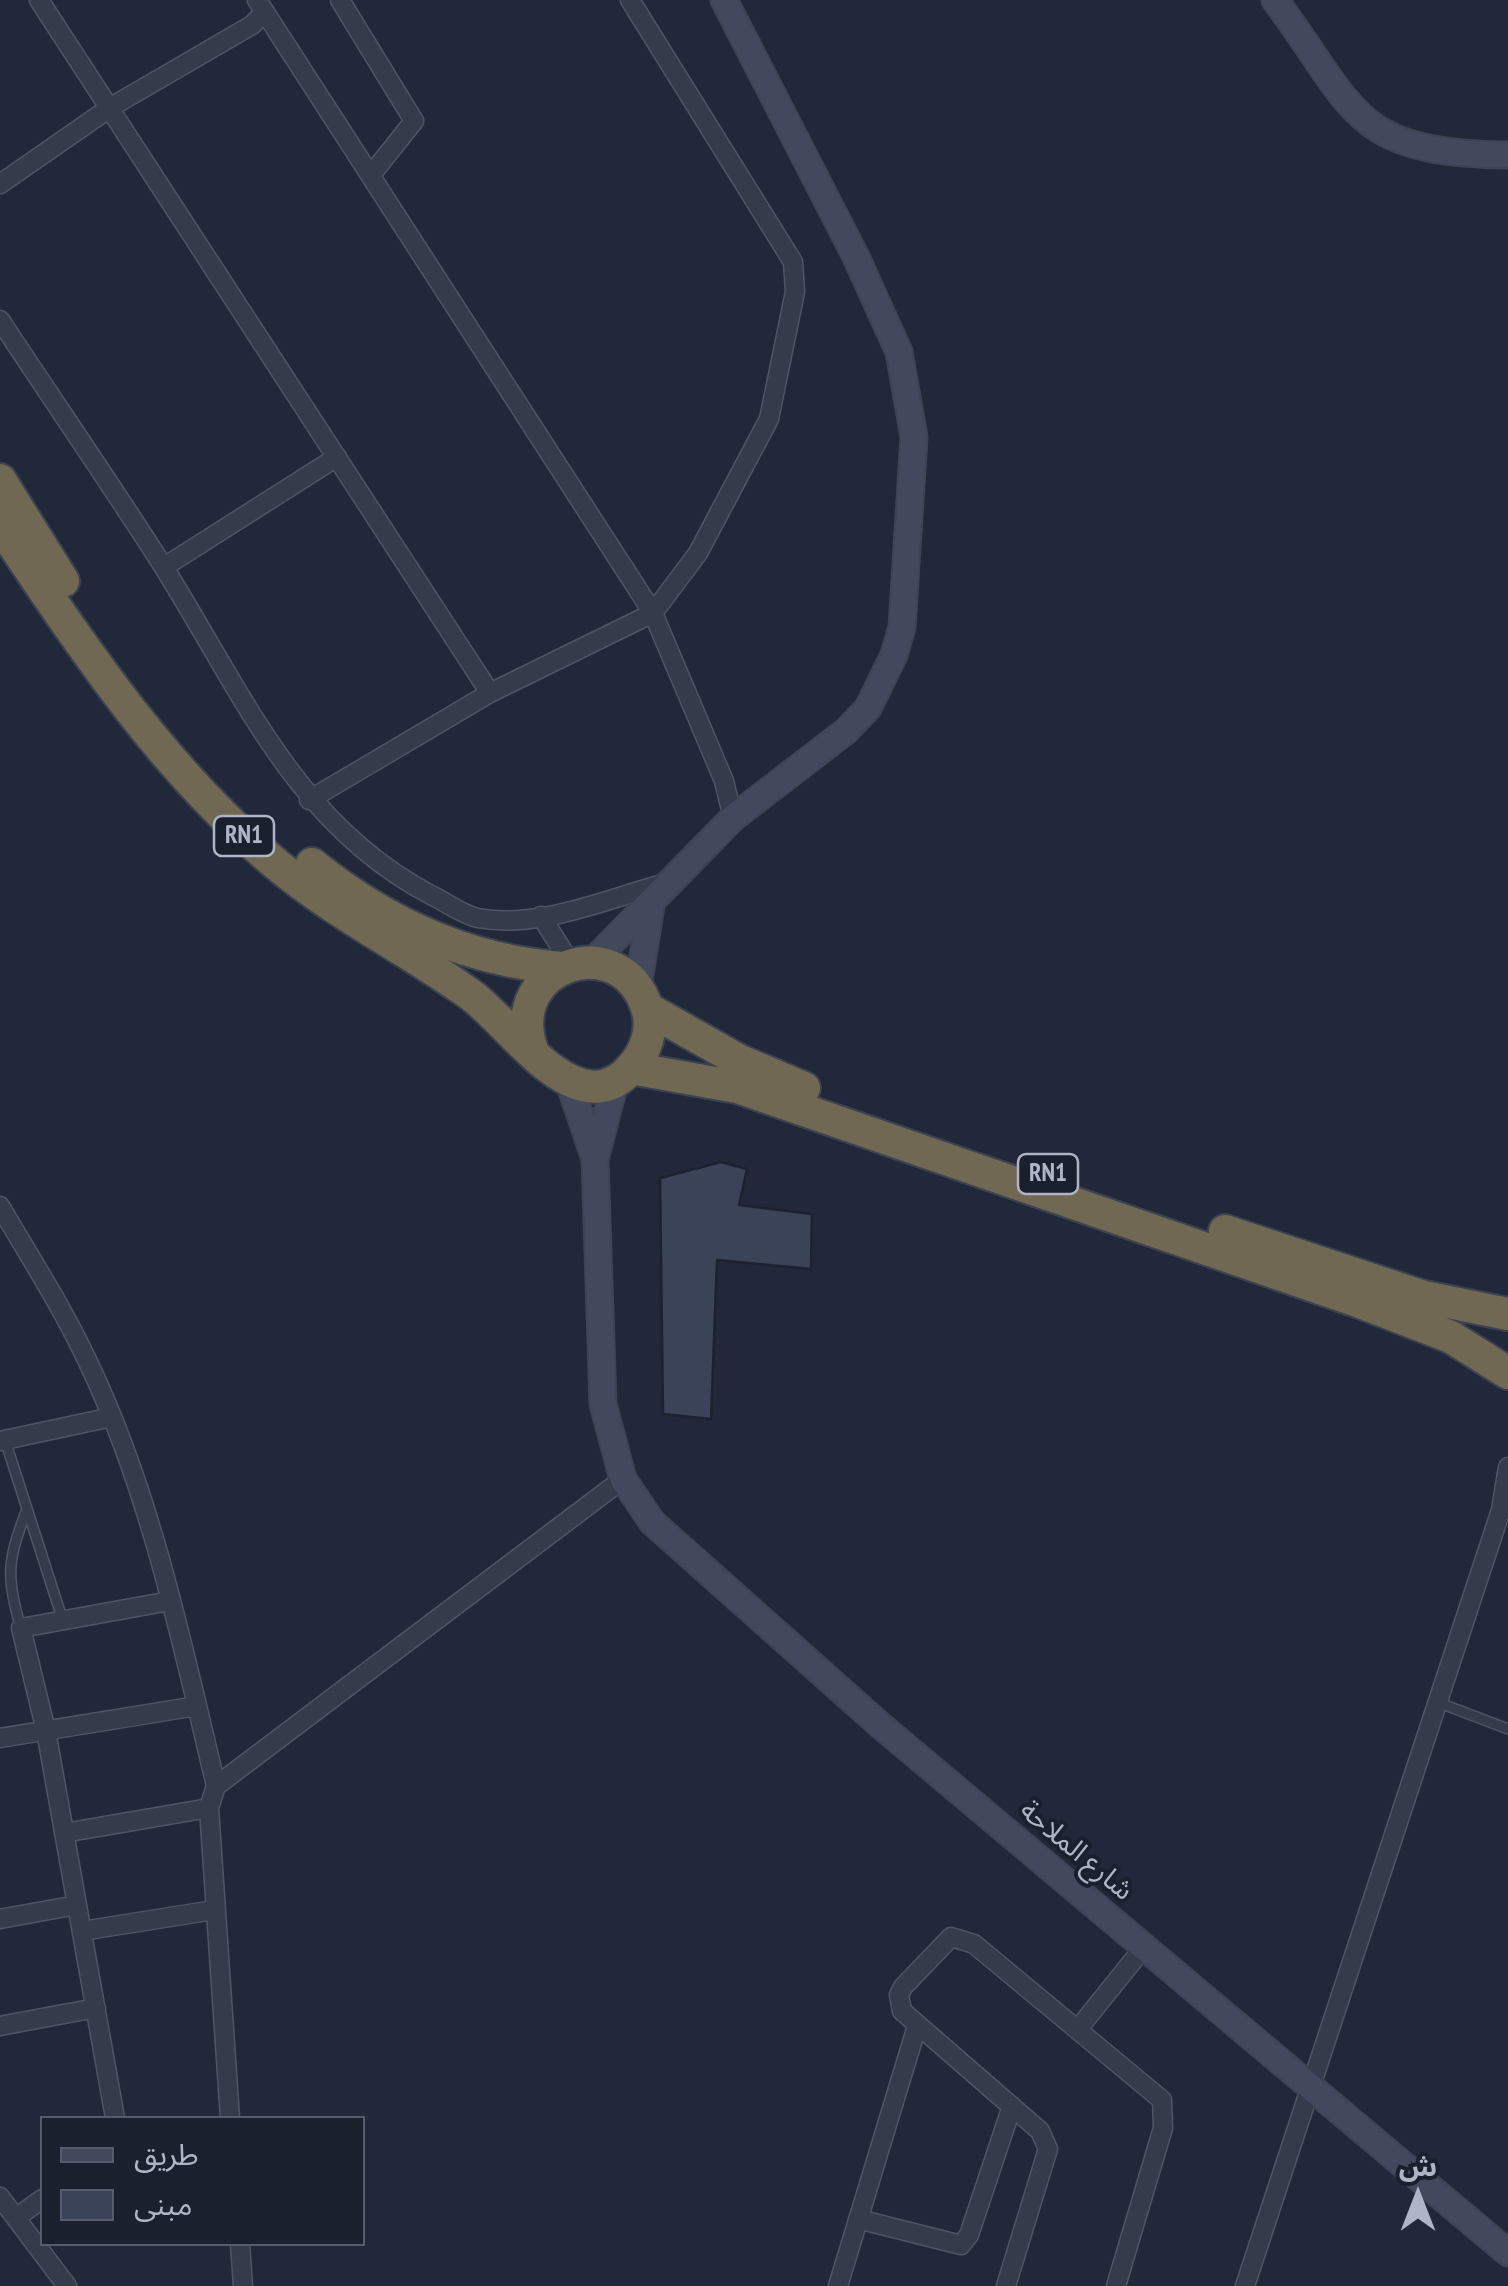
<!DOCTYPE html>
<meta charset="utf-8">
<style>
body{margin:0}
#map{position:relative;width:1508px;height:2286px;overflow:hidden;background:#212839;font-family:"PT Sans Narrow","Noto Sans Arabic",sans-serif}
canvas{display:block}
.legend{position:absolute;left:40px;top:2116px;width:325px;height:130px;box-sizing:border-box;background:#1a202e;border:2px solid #565c6b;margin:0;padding:12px 18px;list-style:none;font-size:30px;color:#afb5c6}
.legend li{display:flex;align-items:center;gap:20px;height:50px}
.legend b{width:50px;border:2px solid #565c6b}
.north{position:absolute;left:1368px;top:2146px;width:100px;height:100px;-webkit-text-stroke:8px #1a202e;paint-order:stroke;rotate:0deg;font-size:28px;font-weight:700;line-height:40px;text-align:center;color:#afb5c6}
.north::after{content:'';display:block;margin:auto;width:35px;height:45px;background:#afb5c6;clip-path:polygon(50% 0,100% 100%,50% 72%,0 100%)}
</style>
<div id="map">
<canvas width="1508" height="2286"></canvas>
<ul class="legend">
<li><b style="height:12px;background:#43495d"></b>طريق</li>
<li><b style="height:28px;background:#3a4357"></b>مبنى</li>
</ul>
<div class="north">ش</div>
</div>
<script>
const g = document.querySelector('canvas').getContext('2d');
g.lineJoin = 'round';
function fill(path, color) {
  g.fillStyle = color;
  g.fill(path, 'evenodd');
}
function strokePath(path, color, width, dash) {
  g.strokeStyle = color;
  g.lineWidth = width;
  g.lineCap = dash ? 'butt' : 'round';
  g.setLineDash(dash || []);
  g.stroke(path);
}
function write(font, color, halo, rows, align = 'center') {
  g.font = font + ' "PT Sans Narrow","Noto Sans Arabic",sans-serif';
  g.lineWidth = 8;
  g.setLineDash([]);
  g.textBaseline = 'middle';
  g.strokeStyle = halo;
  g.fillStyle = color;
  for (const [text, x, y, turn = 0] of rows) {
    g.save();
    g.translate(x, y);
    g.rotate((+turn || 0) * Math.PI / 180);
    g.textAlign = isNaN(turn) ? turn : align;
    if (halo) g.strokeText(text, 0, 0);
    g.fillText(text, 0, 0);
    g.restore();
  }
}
const building = new Path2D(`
 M721 1162 747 1169 739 1205 812 1214 811 1269 717 1260 711 1419 663 1414 660 1178Z`);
const lane = new Path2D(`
 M5 1440 63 1621
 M21 1628C5 1576 8 1559 27 1509
 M1437 1702 1508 1729`);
const street = new Path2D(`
 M39 0 490 693
 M257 0 653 613 724 781 733 818
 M340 0 414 121 371 175
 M0 184 111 107 252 25 265 12
 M0 320C54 402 110 483 163 566 241 690 295 824 431 895 446 902 463 915 478 918 540 930 611 897 670 882
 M164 567 337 457
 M309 800 490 693 653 613 698 553 769 419 795 292 793 262 630 0
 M541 916 571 964
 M0 1206C30 1257 62 1307 87 1360 151 1492 182 1644 216 1786
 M0 1441 112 1417
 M0 1738 197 1706
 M64 1833 209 1808
 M0 1919 77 1905
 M82 1931 214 1910
 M0 2026 96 2008
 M1078 2029 1144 1947
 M115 2118 46 1731 21 1628 170 1601
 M230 2118 209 1808 216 1786 623 1479
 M0 2197 67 2286
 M16 2218 42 2199
 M858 2219 961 2245 969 2235 1012 2106
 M240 2244 243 2286
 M838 2286 917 2026
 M1006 2286 1048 2149 1040 2131 902 2011 899 1995 903 1987 951 1937 974 1944 1162 2100 1163 2128 1116 2286
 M1245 2286 1501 1510 1508 1467`);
const secondary = new Path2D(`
 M1275 0C1357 111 1352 153 1508 155
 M592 962 733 818 846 731 868 708 894 655 902 627 914 437 899 352 856 257 724 0
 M638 987 651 906
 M616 1079 595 1159 603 1404 623 1479 652 1522 880 1725 1508 2253
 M569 1082 595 1159`);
const highway = new Path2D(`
 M0 480 63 581
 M0 525C83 648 161 767 276 864 337 915 407 949 471 995 514 1026 584 1139 639 1058 648 1044 653 1024 647 1008 621 926 502 965 532 1050
 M312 864C385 923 468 961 562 968
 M648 1009 738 1060 804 1088
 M631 1068 737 1087 1360 1302 1451 1337 1508 1373
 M1225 1231 1424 1297 1508 1314`);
const shields = [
 [244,836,60],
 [1048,1174,60]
];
const shieldNames = [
 ["RN1",244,836],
 ["RN1",1048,1174]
];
const streetNames = [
 ["شارع الملاحة",1076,1851,40]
];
fill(building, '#3a4357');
strokePath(building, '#1c2230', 2.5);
strokePath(lane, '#4f5564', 12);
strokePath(street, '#4f5564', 21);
strokePath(secondary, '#3e4453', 29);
strokePath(highway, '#3c4251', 36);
strokePath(lane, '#353b4a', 9);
strokePath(street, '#353b4a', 18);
strokePath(secondary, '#43495d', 25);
strokePath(highway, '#706852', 32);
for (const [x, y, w] of shields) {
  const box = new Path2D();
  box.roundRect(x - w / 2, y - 20, w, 40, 8);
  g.fillStyle = '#1a202e';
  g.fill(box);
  strokePath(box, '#afb5c6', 2.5);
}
write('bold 25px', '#afb5c6', null, shieldNames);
write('28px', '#afb5c6', '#1a202e', streetNames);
</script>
